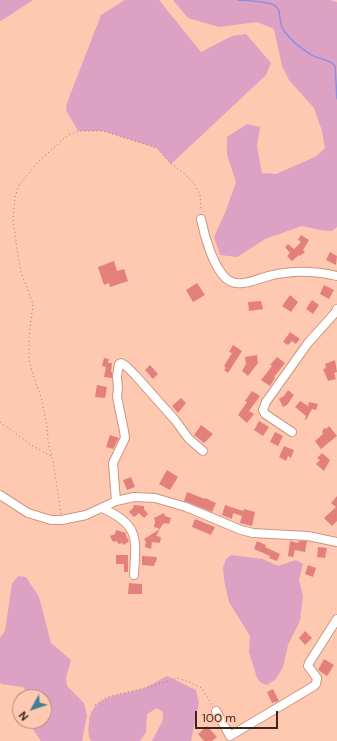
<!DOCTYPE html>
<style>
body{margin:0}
#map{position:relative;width:337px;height:741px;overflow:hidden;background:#fec8b1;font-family:"DM Sans",sans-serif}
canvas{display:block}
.north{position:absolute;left:12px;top:689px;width:40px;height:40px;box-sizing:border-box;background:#fec8b1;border:1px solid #b08877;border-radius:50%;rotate:230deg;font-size:11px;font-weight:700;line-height:16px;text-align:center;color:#3c281f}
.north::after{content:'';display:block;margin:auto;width:14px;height:18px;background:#417e94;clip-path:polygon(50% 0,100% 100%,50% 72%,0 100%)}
.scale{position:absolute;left:195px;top:711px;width:83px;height:18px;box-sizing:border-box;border:2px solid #3c281f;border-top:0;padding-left:5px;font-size:12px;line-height:14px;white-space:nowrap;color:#3c281f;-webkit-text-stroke:3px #fec8b1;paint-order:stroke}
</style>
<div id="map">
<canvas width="337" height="741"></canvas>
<div class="north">N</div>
<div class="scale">100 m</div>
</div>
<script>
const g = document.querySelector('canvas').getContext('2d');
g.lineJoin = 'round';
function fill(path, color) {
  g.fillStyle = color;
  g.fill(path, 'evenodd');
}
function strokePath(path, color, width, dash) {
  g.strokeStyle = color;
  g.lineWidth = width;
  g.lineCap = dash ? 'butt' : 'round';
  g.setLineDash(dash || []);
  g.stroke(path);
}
const green = new Path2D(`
 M0 0H33L1 21H0Z
 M125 0H159L201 52 232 36 246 34 271 63 266 75 171 164 157 148 103 131H78L66 110 67 103 101 15Z
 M173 0H330L337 2V227L332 231 320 230 302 226 265 239 237 257 220 255 214 237 225 213 236 182 227 155V137L247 124 260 127 257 147 262 173 276 174 315 157 325 148 322 131 314 108 289 80 282 66 274 29 257 22 219 27 188 18Z
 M231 555 263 559 278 566 296 560 303 564 299 580 303 596 300 621 288 645 283 667 276 679 267 685 261 683 257 678 249 652 250 636 229 602 224 580 223 568 226 559Z
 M18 576 26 577 39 597 51 643 71 660 66 677 67 686 84 703 87 715 82 741H41L30 725V721H44V697H30L23 687 1 684 0 682V638L5 631 12 584Z
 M167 676 196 690 199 703 191 741H152L163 720V712L157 708 147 714 146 732 140 741H91C88 735 88 730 89 723 90 695 121 695 142 689 150 686 159 680 167 676Z`);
const stream = new Path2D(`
 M238 0C248 1 265 1 274 5 283 9 277 24 285 32 291 40 302 49 310 54 318 60 329 58 335 66L337 99`);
const building = new Path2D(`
 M301 235 309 240 303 250 305 252 300 256 299 255 292 261 287 256 290 253 285 247 288 244 294 249 301 242 298 240Z
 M330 252 337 256 336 265 326 260Z
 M114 261 117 271 124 269 128 281 110 287 109 283 104 285 98 267Z
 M197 283 205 295 193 302 186 290Z
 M324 285 334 290 329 299 320 294Z
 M290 295 298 302 291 312 282 306Z
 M312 300 319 305 313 314 306 309Z
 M261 301 263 309 249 311 248 302Z
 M290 332 300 339 296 344 292 341 288 345 283 342Z
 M233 345 242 351 228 373 224 370 226 368 224 366 232 353 229 352Z
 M257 355 258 363 248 376 242 371 246 364 245 357Z
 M277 357 285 363 274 377 275 378 270 386 261 380 272 366 270 365Z
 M104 358 109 359 108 363H112L111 372H112V378L104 377 106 367 102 366Z
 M335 360 337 372 334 373 336 379 328 381 323 369 326 368 325 364Z
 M150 365 158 374 153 379 145 370Z
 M97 385 107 387 105 398 95 397Z
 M288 390 294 395 287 405 283 407 279 399 284 396Z
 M252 391 260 396 249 411 254 414 247 423 238 415 247 402 245 401Z
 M181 398 186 403 178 413 172 406Z
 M300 401 308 406 309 402 318 404 316 410 312 409 306 420H305L306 416 295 407Z
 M259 421 269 427 263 436 254 430Z
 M201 425 213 434 204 443 194 435Z
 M329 426 337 436 321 449 315 441 323 434 322 432 324 428 326 429Z
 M275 432 283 436 278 446 270 442Z
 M110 435 119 438 113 449 106 447Z
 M284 446 294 450 291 458 288 456 286 461 279 457Z
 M322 453 330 460 324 471 316 464 320 460 317 458Z
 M167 470 178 477 170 490 159 484Z
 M131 477 135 487 127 490 123 480Z
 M187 492 205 499V498L216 503 212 512 184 501Z
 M337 496V521L332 526 324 518 336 507 331 503Z
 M134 505 144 506V509L148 514 144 518 139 513 134 517 129 512 133 508Z
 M225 505 243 511 244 509 255 512 252 526 240 523 242 516 233 513 232 519 222 515Z
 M164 513 165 516 171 518 169 524 165 523 162 525 160 529 154 527 155 522 154 518Z
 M195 519 215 527 211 535 192 527Z
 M160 529 156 536 161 537 160 543 152 542 151 549 145 547 146 542 144 539Z
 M116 530 126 533V536L129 541 124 545 122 543 119 544 116 541 113 542 110 536 115 534Z
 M257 541 266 545 265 547 280 554 277 561 269 558 270 556 254 549Z
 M290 541 298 543 299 541H307L305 552 295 550 293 557 288 556Z
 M318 547 327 548 325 558 317 557Z
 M116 555H128V572H124V564H116Z
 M142 556 157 557 156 562H155L154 566 142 565Z
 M308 565 316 568 313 577 305 574Z
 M129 583 142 584V594H128Z
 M305 631 312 638 305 645 299 638Z
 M324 659 334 665 327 676 318 670Z
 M273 689 279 701 272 703 267 692Z
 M207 726 217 737 212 741H204L198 734Z`);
const path = new Path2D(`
 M0 422 31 445 51 456
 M61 514 53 460 48 442 47 425 41 397 32 372 29 358V338L33 304 21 272 18 256 13 220 15 197 19 185 38 162 68 135 78 131H103L157 148 171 164 184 173 195 185 200 195 201 211
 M95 705 107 697 153 686 177 678 189 682 202 688 212 705`);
const minor = new Path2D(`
 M201 219C204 235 214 270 228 280 241 289 260 277 273 275 280 273 287 273 294 272 308 271 324 273 337 276
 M292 432 265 414 263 410 266 402 308 343 335 313 337 309
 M0 495 28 513 51 520H62L86 515 116 501 134 497 155 498 186 507 241 530 253 533 308 536 337 542
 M116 501 113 463 125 438 124 431 117 397 118 388 117 376 119 364 121 363 126 366 136 376 175 420 189 439 203 451
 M102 508C140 525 136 538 134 575
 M216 711 230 736 314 686 316 684 317 678 308 666 309 663 337 619`);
fill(green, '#dda1c3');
strokePath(stream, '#8f8de3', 1.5);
fill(building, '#e4807b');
strokePath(minor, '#ca9782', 10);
strokePath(path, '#a07b6a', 1, [1, 3]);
strokePath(minor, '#fff', 8);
</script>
